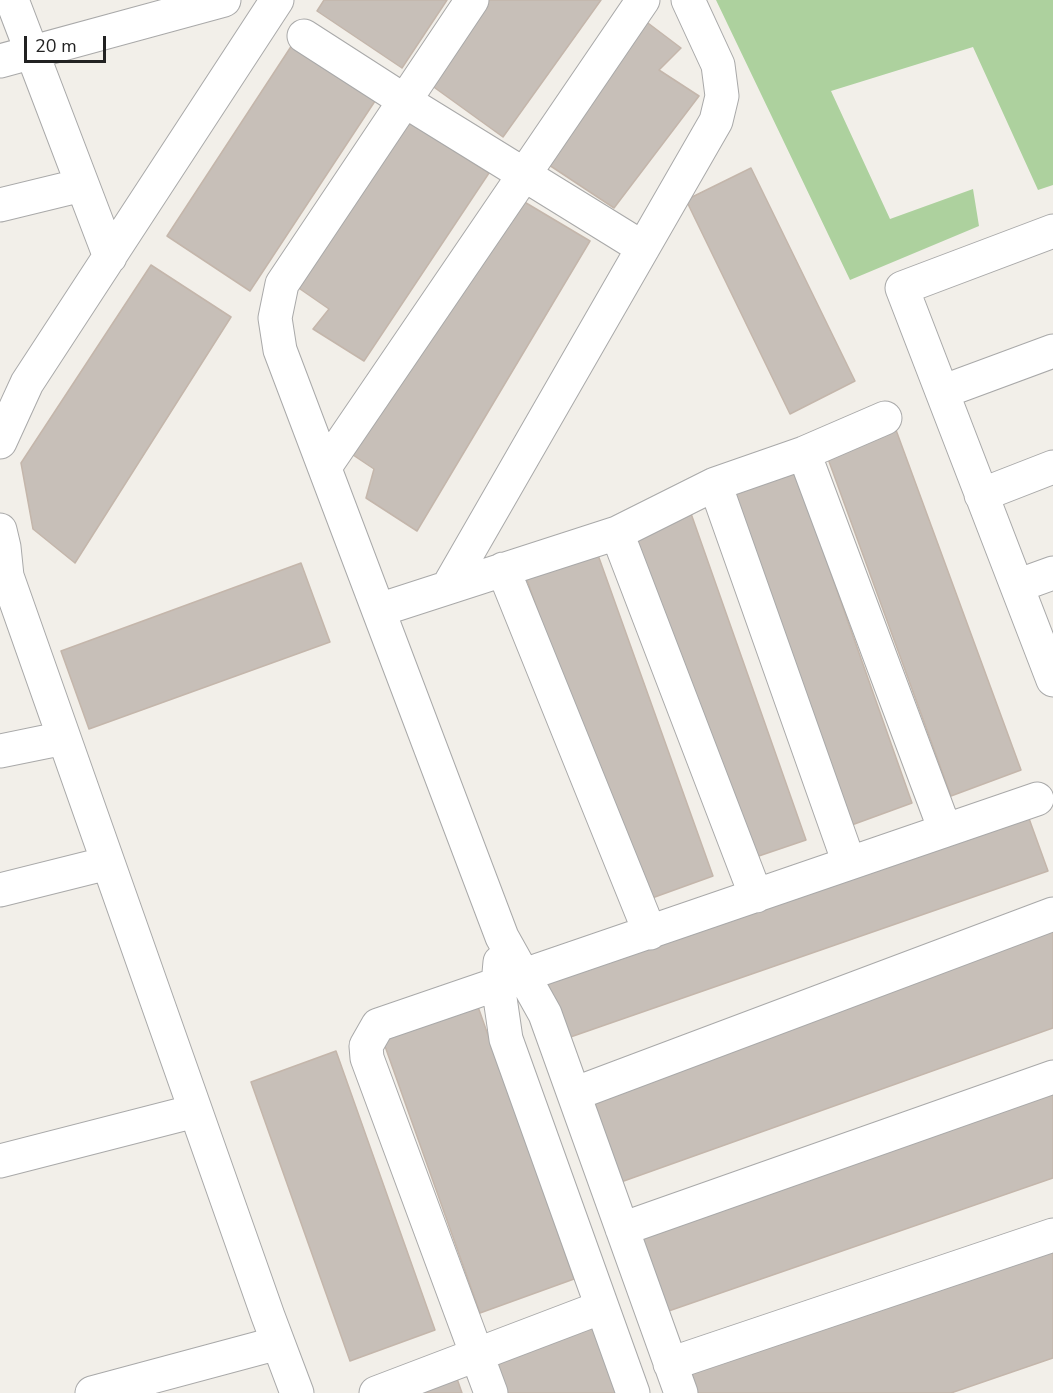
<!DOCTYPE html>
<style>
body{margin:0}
#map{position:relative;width:1053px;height:1393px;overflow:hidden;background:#f2efe9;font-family:"Nunito Sans",sans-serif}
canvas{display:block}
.scale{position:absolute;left:24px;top:36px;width:82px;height:27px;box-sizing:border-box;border:3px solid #222;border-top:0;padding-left:8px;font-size:18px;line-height:21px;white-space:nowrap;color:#222;-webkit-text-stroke:4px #fff;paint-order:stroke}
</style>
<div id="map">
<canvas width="1053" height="1393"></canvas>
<div class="scale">20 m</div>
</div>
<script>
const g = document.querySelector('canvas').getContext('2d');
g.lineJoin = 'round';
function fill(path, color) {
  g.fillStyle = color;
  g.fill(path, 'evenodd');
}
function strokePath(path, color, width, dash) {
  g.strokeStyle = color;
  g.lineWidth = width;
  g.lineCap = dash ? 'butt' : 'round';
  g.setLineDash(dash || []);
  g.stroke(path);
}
const forest = new Path2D(`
 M716 0H1053V185L1038 190 973 47 831 91 890 219 973 189 979 226 850 280Z`);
const building = new Path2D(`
 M324 0H447L402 68 317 11Z
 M481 0H601L503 137 424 80Z
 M636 14 681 48 659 70 699 96 614 208 540 159Z
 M294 42 377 98 250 291 167 236Z
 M404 119 489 173 364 361 313 329 329 309 290 282Z
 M751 168 855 381 790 414 686 200Z
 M506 191 590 241 417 531 366 498 374 469 347 451Z
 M151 265 231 317 75 563 33 529 21 463Z
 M896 430 1021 770 951 796 827 456Z
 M793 466 912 803 849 826 731 489Z
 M688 505 806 840 747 860 630 525Z
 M593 541 713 876 641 902 522 566Z
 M301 563 330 642 89 729 61 651Z
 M1027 813 1048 871 559 1041 539 983Z
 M1053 925V1028L621 1182 589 1090Z
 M476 1001 574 1279 480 1313 381 1035Z
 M336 1051 435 1330 350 1361 251 1082Z
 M1053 1093V1178L660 1314 634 1239Z
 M1053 1238V1358L951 1393H694L684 1363Z
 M594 1319 619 1393H504L491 1354Z
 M454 1370 462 1393H391Z`);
const minor = new Path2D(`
 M12 0 110 257
 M472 0 282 284 275 318 280 350 502 937 545 1014 681 1393
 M304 36 405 101 643 248
 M0 61 224 0
 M0 205 82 185
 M1053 231 902 288 1053 680
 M942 392 1053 351
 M0 442 27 383 277 0
 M804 453 945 830
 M325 467 643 0
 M715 484 849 863
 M981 495 1053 467
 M0 530 4 547 7 576 268 1316 297 1393
 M617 533 756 896
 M503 569 650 933
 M1017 586 1053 573
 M448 587 716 121 722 96 718 65 688 0
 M379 610 617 533 715 484 804 453 885 418
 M0 751 64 738
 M0 890 108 863
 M500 962 498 984 506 1039 633 1393
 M574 1094 1053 914
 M0 1161 195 1111
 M622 1229 1053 1077
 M670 1364 1053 1235
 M92 1393 278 1343
 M376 1393 602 1307
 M491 1393 367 1058 366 1046 378 1025 1037 799`);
fill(forest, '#add19e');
fill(building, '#c7bfb8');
strokePath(building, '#c4b6ab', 1.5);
strokePath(minor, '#a9a9a9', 35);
strokePath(minor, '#fff', 33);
</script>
